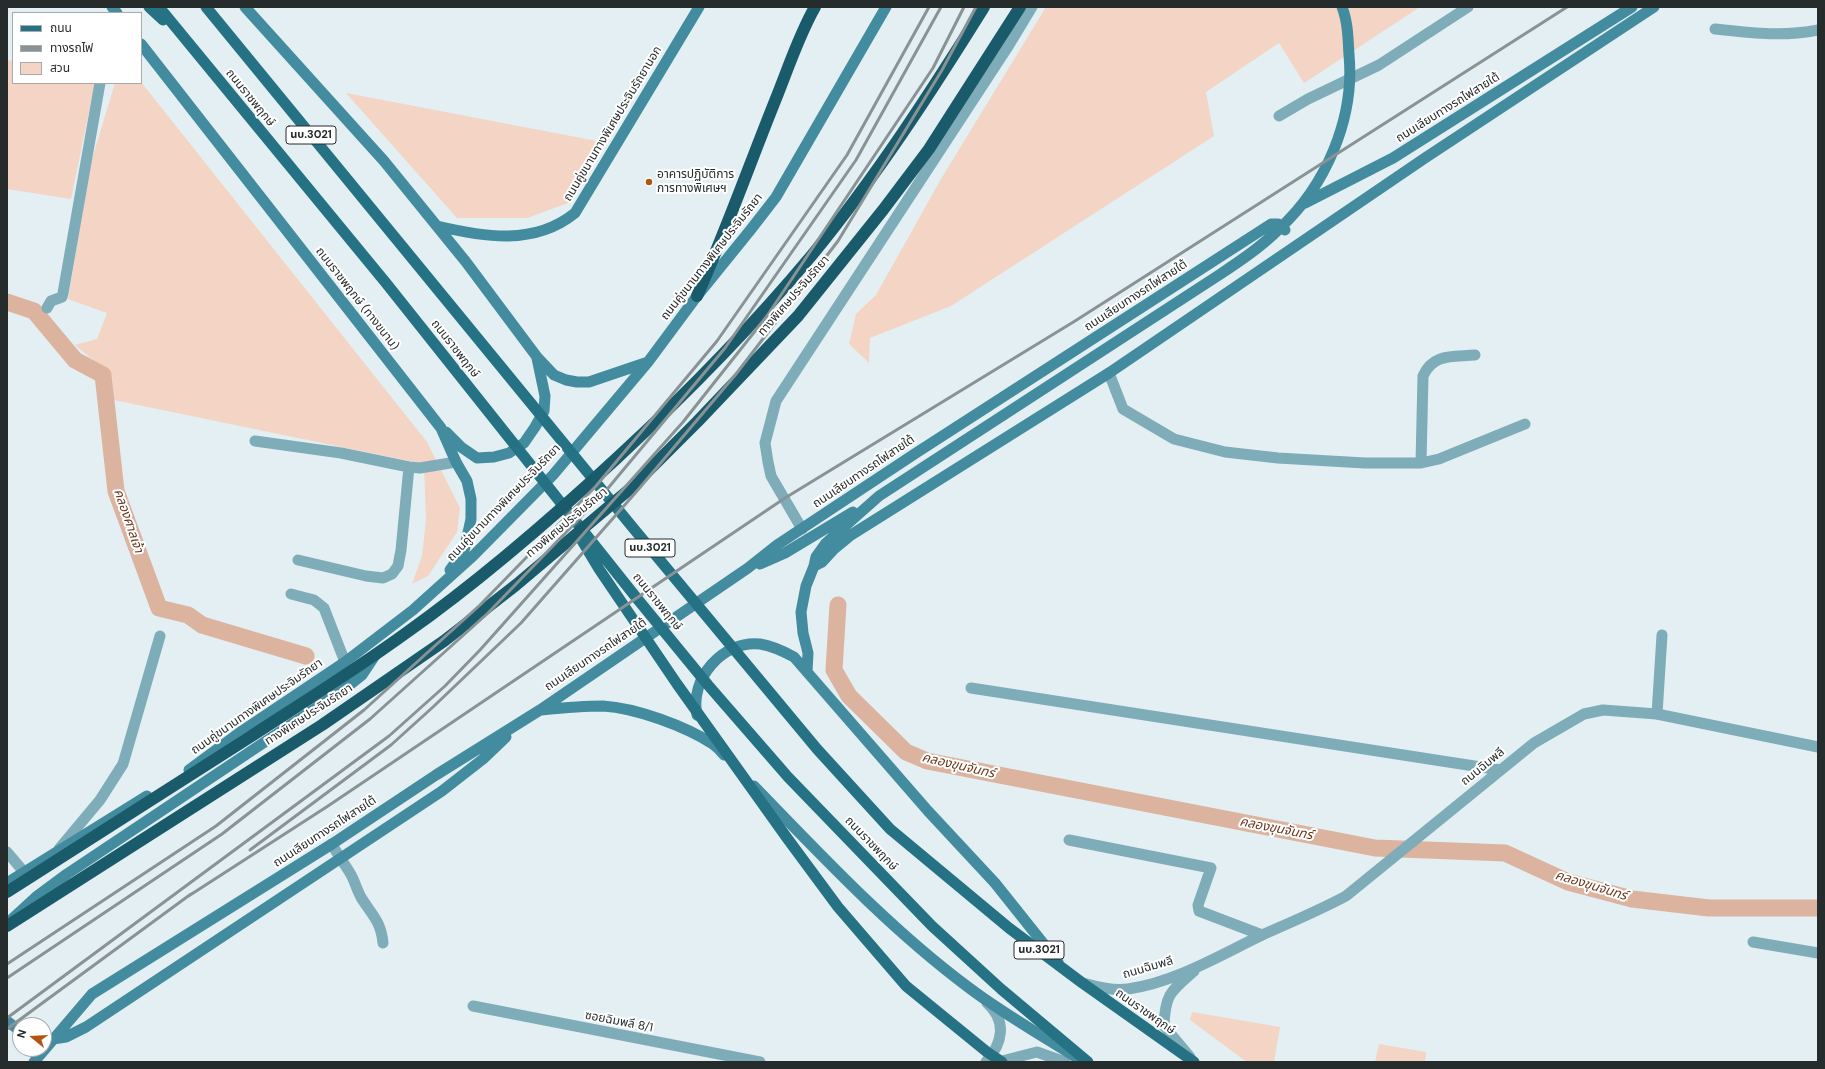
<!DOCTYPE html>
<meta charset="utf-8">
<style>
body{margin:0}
#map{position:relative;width:1825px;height:1069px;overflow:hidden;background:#e3eff2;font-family:"DM Sans","Noto Sans Thai",sans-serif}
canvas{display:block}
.frame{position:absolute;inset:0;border:8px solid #262b2c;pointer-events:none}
.legend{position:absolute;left:12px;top:12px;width:130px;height:72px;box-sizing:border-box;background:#fff;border:1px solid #a8aaab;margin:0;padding:5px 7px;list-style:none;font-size:12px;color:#262b2c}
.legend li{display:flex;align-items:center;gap:8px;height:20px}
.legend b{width:20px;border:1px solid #a8aaab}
.north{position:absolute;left:12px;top:1017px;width:40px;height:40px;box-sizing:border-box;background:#fff;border:1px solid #a8aaab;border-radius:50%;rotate:288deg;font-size:11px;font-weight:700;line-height:16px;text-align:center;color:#262b2c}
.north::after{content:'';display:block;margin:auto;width:14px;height:18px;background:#b55315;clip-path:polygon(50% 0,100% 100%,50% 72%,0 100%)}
</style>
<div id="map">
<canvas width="1825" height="1069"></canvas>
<div class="frame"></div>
<ul class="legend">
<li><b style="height:5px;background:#267285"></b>ถนน</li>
<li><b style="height:5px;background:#899294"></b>ทางรถไฟ</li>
<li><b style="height:11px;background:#f3d4c5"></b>สวน</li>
</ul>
<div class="north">N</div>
</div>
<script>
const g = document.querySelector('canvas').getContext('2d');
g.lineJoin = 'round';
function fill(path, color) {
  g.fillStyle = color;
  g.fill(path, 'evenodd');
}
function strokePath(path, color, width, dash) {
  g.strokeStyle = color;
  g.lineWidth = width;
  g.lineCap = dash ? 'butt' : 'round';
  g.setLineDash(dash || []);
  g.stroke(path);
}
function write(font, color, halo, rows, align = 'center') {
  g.font = font + ' "DM Sans","Noto Sans Thai",sans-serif';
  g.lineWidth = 4;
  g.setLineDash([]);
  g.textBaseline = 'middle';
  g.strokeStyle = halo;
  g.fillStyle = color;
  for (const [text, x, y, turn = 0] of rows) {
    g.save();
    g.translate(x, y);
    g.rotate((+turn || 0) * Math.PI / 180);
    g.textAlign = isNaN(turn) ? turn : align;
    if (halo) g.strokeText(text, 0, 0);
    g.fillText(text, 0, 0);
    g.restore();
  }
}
const green = new Path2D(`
 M1046 7H1420L1304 83 1279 43 1206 92 1214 136 951 306 870 338 869 363 849 344 856 314 876 295 941 179Z
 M7 60 13 61V83H95L71 199 7 189Z
 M141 82 427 442 460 508 457 532 428 576 412 584 422 556 426 520 424 464 114 400 112 376 75 345 97 339 107 313 68 299 90 166 115 83Z
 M346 93 602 142 568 203 527 218H457Z
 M1192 1012 1280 1027 1274 1062H1250L1244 1060 1190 1020Z
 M1379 1044 1426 1052 1425 1062H1375Z`);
const canal = new Path2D(`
 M7 302 34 311 75 360 103 375 116 491 159 608 188 615 202 625 306 656
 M838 605 834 670 849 696 906 752 927 761 1375 848 1505 853 1568 882 1632 899 1709 908H1818`);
const minor = new Path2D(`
 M1715 29C1752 33 1782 37 1818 30
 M1279 116 1308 99 1379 65 1468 7
 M47 308 51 301 62 297 63 293 100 83
 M1109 373 1123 409 1174 439 1225 452 1278 458 1365 463H1421L1439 459 1525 424
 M255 441 341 453 409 467 420 468 456 462
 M1421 463 1423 376C1433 353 1453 357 1475 355
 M802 529 771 476 768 462 765 443 776 401 1009 45 1032 7
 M298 560 366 576 383 578 392 574 398 566 401 550 409 467
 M291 594 314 600 324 608 345 662
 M971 688 1500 770
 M1657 714 1662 635
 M1069 840 1211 868 1198 905 1199 911 1262 935
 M332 844C337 854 344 863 350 873 355 881 357 891 362 899 373 916 381 922 383 943
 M59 849 100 800 123 764 160 636
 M7 852 24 872
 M1753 942 1818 953
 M473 1006 760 1062`);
const tertiary = new Path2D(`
 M1083 983C1098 987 1113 991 1128 989 1173 983 1219 956 1260 936 1289 923 1318 911 1346 896L1534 743 1584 714 1603 710 1657 714 1818 747
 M1190 1057 1164 1026C1165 994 1171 991 1194 971
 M986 1062C1003 1043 1007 1021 987 1003
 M998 1062 1037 1052 1065 1062`);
const secondary = new Path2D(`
 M112 7 117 13
 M245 7 384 161 466 262 537 357 554 375 566 380 577 382H589L648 362
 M141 44 441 428 456 462 467 481 471 499V519L464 551 450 570
 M1305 203 1393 158 1632 7
 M437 226C484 237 534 246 575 213L699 7
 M446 432 461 447 477 458 494 457 509 453 524 443 535 427 544 411 545 396 537 358
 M760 564 785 553 853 512
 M814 566 816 557 826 543 879 496 1219 275C1240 261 1261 247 1279 229 1326 186 1355 118 1349 55 1348 39 1348 22 1342 7
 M807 672 808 653 803 633 801 612 806 586 814 566 822 562 834 549 851 535 1109 373 1425 158 1654 7
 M541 710C561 708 582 706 603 706 636 708 685 726 713 744 717 747 721 751 724 755
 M697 715C689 679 723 640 760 644 773 646 783 651 794 657L928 811 995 883 1058 962
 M189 770 242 731 345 662 413 610 473 556 553 475 648 362 697 296 752 228 776 197 886 7
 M754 786C822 856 889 928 968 987 1002 1013 1043 1036 1079 1059
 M7 883 147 796
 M12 919 36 897 67 874 347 687 362 675 376 654
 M7 1021 20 1031
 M53 1039 66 1037 86 1027 442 791 483 759 506 737
 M34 1062 92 994 332 844 436 775 540 710 748 568 777 545 916 453 1271 224H1278L1285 230`);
const primary = new Path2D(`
 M149 7 163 20
 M159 7 386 283 635 596 708 685 788 777 932 926 1001 989 1088 1062
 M206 7 634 529 817 749 890 829 1009 928 1081 982 1194 1062
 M578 534 599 569 677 684 787 838 838 907 906 986 987 1052 1002 1062`);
const motorway = new Path2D(`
 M697 296C726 231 750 163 777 96 789 66 799 35 815 7
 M7 892C88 840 169 789 250 737 302 703 355 670 406 633 481 580 550 520 617 458 686 394 752 327 812 255 876 177 931 92 984 7
 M7 926 322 725 444 641 516 585 631 488 697 422 798 316 883 210 929 149 1020 7`);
const rail = new Path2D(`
 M250 850 391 745 433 707 521 623 637 491 736 374 838 241 942 70 976 7
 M187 897 328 806 785 498 1075 321 1567 7
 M7 964 216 826 364 710 480 605 596 486 717 341 847 155 929 7
 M7 978 222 834 370 719 488 613 604 493 725 348 856 160 941 7
 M7 1018 389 736 445 686 480 650 683 422 767 316 933 68 964 7
 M7 1029 191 894`);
const markers = [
 [649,182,4,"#b55315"]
];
const shields = [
 [311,135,50],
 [650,548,50],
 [1039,950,50]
];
const shieldNames = [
 ["นบ.3021",311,135],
 ["นบ.3021",650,548],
 ["นบ.3021",1039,950]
];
const streetNames = [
 ["ถนนราชพฤกษ์",250,98,51],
 ["ถนนเลียบทางรถไฟสายใต้",1448,108,-32],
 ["ถนนคู่ขนานทางพิเศษประจิมรัถยานอก",613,124,-59],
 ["ถนนคู่ขนานทางพิเศษประจิมรัถยา",712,257,-52],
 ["ทางพิเศษประจิมรัถยา",794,296,-49],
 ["ถนนเลียบทางรถไฟสายใต้",1136,296,-33],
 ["ถนนราชพฤกษ์ (ทางขนาน)",357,299,52],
 ["ถนนราชพฤกษ์",455,349,52],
 ["ถนนเลียบทางรถไฟสายใต้",864,472,-34],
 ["ถนนคู่ขนานทางพิเศษประจิมรัถยา",504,503,-46],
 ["ทางพิเศษประจิมรัถยา",567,523,-40],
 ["ถนนราชพฤกษ์",657,602,51],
 ["ถนนเลียบทางรถไฟสายใต้",596,655,-34],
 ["ถนนคู่ขนานทางพิเศษประจิมรัถยา",257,707,-35],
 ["ทางพิเศษประจิมรัถยา",309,715,-33],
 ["ถนนฉิมพลี",1483,767,-39],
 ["ถนนเลียบทางรถไฟสายใต้",325,832,-33],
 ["ถนนราชพฤกษ์",871,844,46],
 ["ถนนฉิมพลี",1148,968,-16],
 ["ถนนราชพฤกษ์",1145,1012,35],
 ["ซอยฉิมพลี 8/1",619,1022,11]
];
const poiNames = [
 ["อาคารปฏิบัติการ",657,175],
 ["การทางพิเศษฯ",657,189]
];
const waterNames = [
 ["คลองศาลเจ้า",128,521,71],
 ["คลองขุนจันทร์",958,766,13],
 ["คลองขุนจันทร์",1276,829,11],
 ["คลองขุนจันทร์",1591,886,17]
];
fill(green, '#f3d4c5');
strokePath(canal, '#dbb39f', 17);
strokePath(minor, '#7facb9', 11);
strokePath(tertiary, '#7facb9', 11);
strokePath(secondary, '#438c9f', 11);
strokePath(primary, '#267285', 11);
strokePath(motorway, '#195b6b', 12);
strokePath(rail, '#899294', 3);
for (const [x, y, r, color] of markers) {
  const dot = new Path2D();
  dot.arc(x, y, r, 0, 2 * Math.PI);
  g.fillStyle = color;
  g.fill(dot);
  strokePath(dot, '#fff', 1.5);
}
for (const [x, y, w] of shields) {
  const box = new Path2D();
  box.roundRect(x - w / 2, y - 9, w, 18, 3);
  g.fillStyle = '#fff';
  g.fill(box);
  strokePath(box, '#262b2c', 1);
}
write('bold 11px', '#262b2c', null, shieldNames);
write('12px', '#262b2c', '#fff', streetNames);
write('12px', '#262b2c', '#fff', poiNames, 'left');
write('italic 13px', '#6b371a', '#fff', waterNames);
</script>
